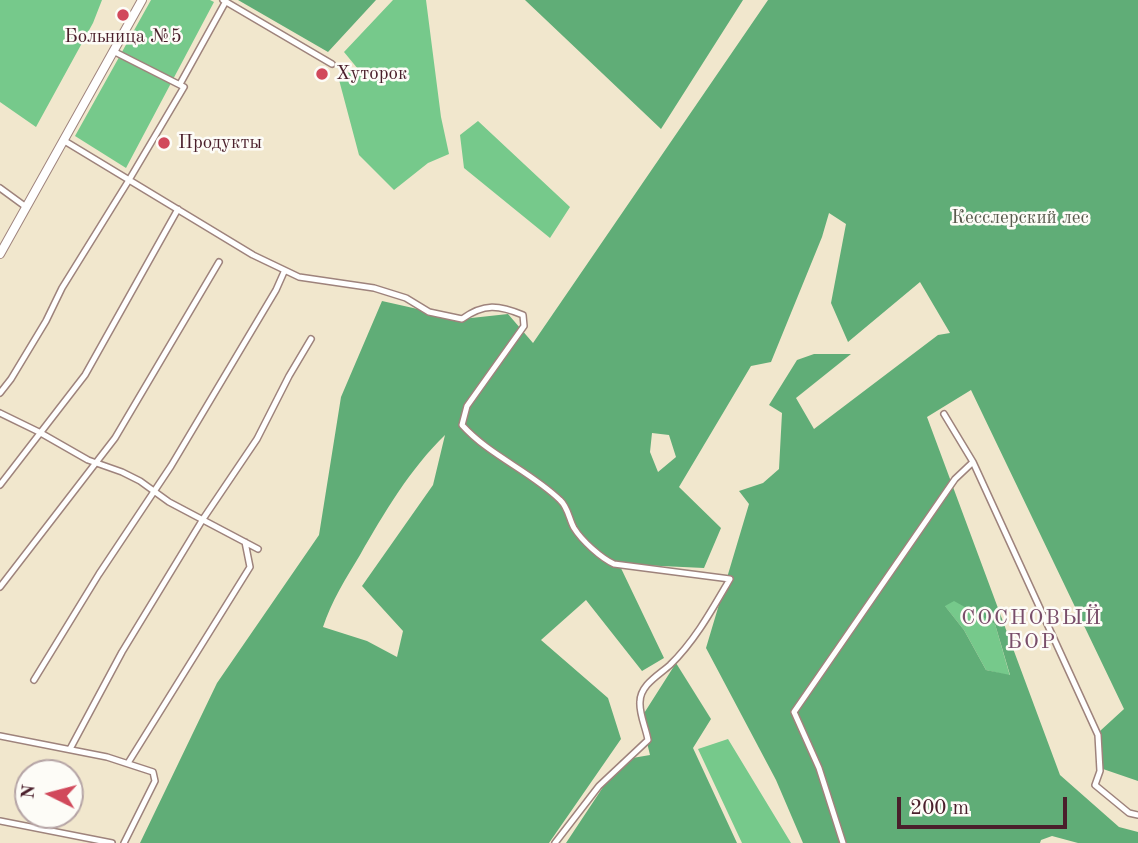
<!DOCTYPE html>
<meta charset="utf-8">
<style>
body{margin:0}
#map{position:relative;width:1138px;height:843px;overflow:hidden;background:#f1e7cd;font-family:"Old Standard TT",serif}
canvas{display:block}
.north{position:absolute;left:14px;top:759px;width:70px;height:70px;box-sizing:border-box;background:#fdfcf7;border:2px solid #b5a4a5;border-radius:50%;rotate:276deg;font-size:19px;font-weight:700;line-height:28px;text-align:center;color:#4a1f2b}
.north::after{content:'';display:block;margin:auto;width:24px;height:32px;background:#d1495b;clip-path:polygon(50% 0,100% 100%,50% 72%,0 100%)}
.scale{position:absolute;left:897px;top:797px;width:170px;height:32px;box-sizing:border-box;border:4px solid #4a1f2b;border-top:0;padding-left:9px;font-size:21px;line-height:24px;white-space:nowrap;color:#4a1f2b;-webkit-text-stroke:5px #fdfcf7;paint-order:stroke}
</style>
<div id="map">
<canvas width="1138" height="843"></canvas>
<div class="north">N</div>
<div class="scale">200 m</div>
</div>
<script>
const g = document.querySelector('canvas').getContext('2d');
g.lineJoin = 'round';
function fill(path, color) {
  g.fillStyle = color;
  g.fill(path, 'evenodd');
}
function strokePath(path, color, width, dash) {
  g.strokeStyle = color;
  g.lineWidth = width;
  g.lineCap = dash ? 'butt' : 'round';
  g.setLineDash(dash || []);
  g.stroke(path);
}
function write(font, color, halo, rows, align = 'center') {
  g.font = font + ' "Old Standard TT",serif';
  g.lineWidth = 5;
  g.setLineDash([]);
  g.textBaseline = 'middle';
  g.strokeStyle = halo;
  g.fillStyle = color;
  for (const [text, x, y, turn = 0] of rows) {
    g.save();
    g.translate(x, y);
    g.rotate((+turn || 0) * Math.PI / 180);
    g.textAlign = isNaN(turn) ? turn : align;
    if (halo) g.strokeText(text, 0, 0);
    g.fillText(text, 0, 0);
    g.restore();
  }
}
const green = new Path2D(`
 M0 0H102L93 23 36 127 0 102Z
 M151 0H210L214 2 126 168 75 136Z
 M393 0H426L441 117 449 154 428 163 394 190 359 155 338 76 358 69 344 52Z
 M478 121 570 207 550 238 464 168 460 135Z
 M954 600 995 624 1010 676 986 670 964 630 944 605Z
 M728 739 791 843H742L698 749Z`);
const forest = new Path2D(`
 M238 0H376L328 52Z
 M525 0H743L661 129Z
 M768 0H1138V781L1103 769 1100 731 1124 709 971 390 927 417 1060 775 1119 827 1138 832V843H1078L1052 836 1041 840 1040 843H803L776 780 706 648 749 504 739 491 763 483 779 469 782 413 769 405 797 360 814 354H851L796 398 814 429 938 335 950 333 920 282 848 342 831 303 846 224 829 213 822 237 771 362 751 366 679 487 721 528 704 568 619 564 664 658 642 671 586 600 541 640 608 698 621 739 549 843H140L217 683 319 535 341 397 382 301 462 319 508 314 533 343ZM652 433 669 435 676 457 658 472 650 452ZM445 435 433 485 362 586 403 631 397 657 367 641 323 627C331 602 346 578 360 555 384 513 410 469 445 435ZM954 601 995 624 1010 675 986 670 964 630 945 606Z
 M676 663 711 719 693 748 737 843H566L621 760 650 755 641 718Z`);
const street = new Path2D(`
 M223 0 332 64
 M180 84 226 1
 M63 140 253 255 299 277 374 288 406 298 429 312 462 319C484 303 499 305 523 315L524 326 467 406 462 425C490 456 530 471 560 500 568 507 569 519 574 528 582 541 601 558 614 564L730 579C713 608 695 641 670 665 659 675 640 685 640 702 639 714 646 728 648 740L599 786 555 843
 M0 188 26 207
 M0 393 11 379 46 321 62 288 129 180 184 87 113 51
 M0 413 39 432 88 460 122 472 140 481 169 502 258 549
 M944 414 973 462 1098 735 1100 771 1095 785 1129 813 1138 815
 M0 485 85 375 178 209
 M0 587 115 438 219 262
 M34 680 99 574 171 466 276 290 284 272
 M0 736 107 757 153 772 155 781 124 843
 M70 749 122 652 203 519 257 439 289 376 311 339
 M128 763 250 567 245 542
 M0 821 112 843
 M843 843 819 768 794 712 955 479 973 462`);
const secondary = new Path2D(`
 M0 254 142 0`);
const markers = [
 [123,15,7,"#d1495b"],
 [322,74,7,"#d1495b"],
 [164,143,7,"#d1495b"]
];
const poiNames = [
 ["Больница №5",123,37,"center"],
 ["Хуторок",336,74],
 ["Продукты",178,143]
];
const parkNames = [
 ["Кесслерский лес",1020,218]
];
const neighbourhoodNames = [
 ["СОСНОВЫЙ",1032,618],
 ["БОР",1032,642]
];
fill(green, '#76c98b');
fill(forest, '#60ad77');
strokePath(street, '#9e837c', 8);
strokePath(secondary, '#9e837c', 10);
strokePath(street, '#fff', 5);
strokePath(secondary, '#fff', 8);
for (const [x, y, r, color] of markers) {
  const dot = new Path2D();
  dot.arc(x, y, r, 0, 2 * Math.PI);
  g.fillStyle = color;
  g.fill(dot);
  strokePath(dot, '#fdfcf7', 2.5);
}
write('19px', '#4a1f2b', '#fdfcf7', poiNames, 'left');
write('19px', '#595a4d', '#fdfcf7', parkNames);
g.letterSpacing = '2px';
write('21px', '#794e6a', '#fdfcf7', neighbourhoodNames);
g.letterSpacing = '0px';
</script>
